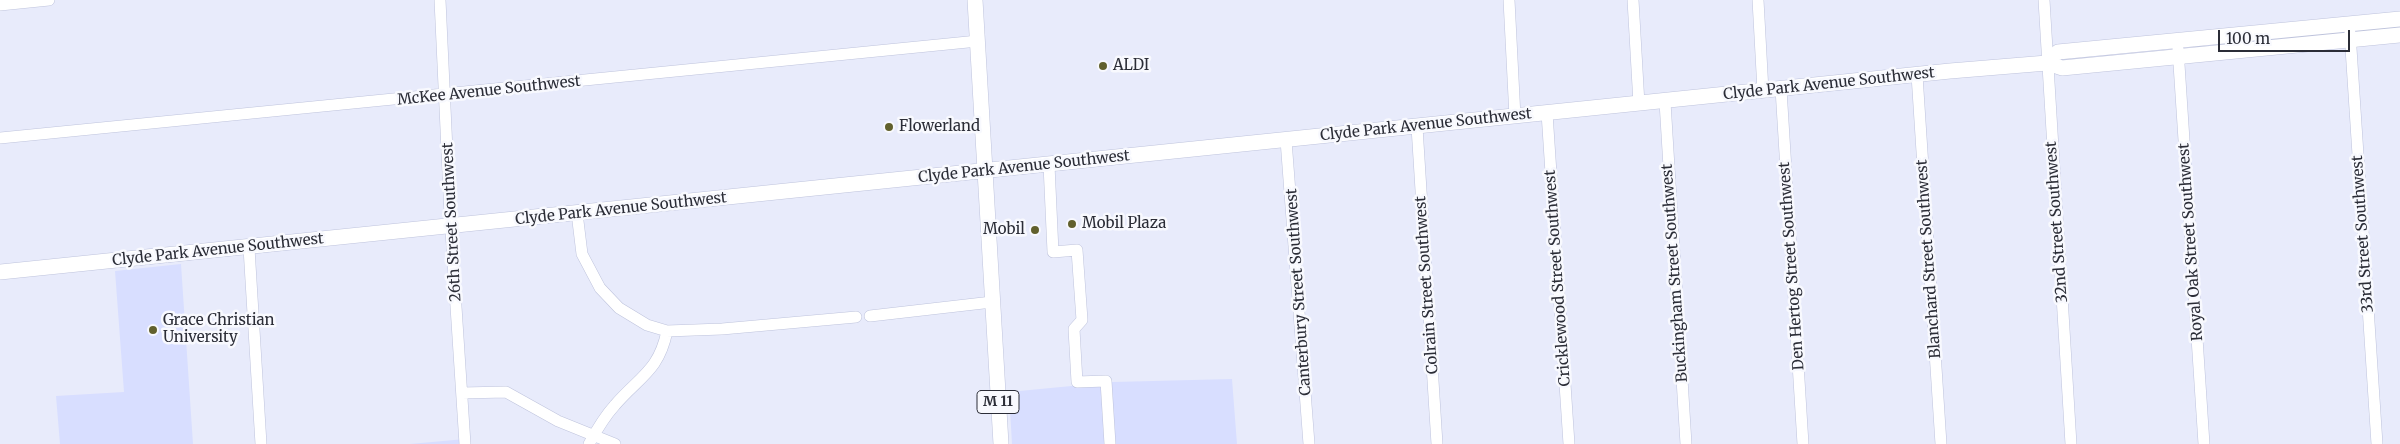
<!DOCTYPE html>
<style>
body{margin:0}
#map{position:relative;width:2400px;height:444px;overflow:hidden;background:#e8ebfb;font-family:Merriweather,serif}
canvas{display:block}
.scale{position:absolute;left:2218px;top:30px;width:132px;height:22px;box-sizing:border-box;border:2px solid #2b2d37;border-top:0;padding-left:6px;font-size:15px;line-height:18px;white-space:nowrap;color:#2b2d37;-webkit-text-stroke:4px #f8f9fe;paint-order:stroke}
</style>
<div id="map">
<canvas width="2400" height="444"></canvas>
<div class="scale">100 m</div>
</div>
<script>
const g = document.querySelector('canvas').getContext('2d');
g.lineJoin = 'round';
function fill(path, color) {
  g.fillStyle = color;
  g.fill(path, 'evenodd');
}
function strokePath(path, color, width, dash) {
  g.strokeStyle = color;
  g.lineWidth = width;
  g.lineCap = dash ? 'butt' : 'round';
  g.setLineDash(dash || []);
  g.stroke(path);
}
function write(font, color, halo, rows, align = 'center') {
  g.font = font + ' Merriweather,serif';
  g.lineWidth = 5;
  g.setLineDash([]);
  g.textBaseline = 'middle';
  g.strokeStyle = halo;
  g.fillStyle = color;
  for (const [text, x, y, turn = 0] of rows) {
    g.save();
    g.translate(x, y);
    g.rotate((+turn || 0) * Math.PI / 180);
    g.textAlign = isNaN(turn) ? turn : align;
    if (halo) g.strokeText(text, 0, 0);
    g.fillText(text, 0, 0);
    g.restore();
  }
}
const built = new Path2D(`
 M181 264 193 444H60L56 396 124 392 115 271Z
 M1232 379 1237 444H1012L1009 392 1113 382Z
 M465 439V444H410Z`);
const minor = new Path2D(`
 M440 0 450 215 465 444
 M1509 0 1515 117
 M1633 0 1639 104
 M1758 0 1763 91
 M2044 0 2071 444
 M0 5 49 0
 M2350 33 2377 444
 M2178 49 2204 444
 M1917 75 1941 444
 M1781 89 1803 444
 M1665 102 1686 444
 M1547 113 1569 444
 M1417 127 1437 444
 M0 138 978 41
 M1286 140 1309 444
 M1049 165 1053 252 1077 250 1082 320 1074 329 1077 382 1106 381 1110 444
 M577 213 582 254 600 288 619 308 647 325 667 331 722 329 856 317
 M249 248 261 444
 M870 316 992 302
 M462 393 506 392 558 421 615 444
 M589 444C596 431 605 416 615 405 639 377 659 371 667 331`);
const major = new Path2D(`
 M975 0 1001 444
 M2047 63 2058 52 2400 19
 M0 272 1950 71 2047 63 2062 68 2400 35`);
const markers = [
 [1103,66,5,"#61602d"],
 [889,127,5,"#61602d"],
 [1072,224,5,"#61602d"],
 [1035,230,5,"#61602d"],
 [153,330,5,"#61602d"]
];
const shields = [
 [998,402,42]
];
const shieldNames = [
 ["M 11",998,402]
];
const poiNames = [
 ["ALDI",1113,66],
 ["Flowerland",899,127],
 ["Mobil Plaza",1082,224],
 ["Mobil",1025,230,"right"],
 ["Grace Christian",163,321],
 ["University",163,338]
];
const streetNames = [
 ["Clyde Park Avenue Southwest",1829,84,-6],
 ["McKee Avenue Southwest",489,91,-6],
 ["Clyde Park Avenue Southwest",1426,125,-6],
 ["Clyde Park Avenue Southwest",1024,167,-6],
 ["Clyde Park Avenue Southwest",621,209,-6],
 ["26th Street Southwest",452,222,-93],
 ["32nd Street Southwest",2057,222,-94],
 ["33rd Street Southwest",2363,234,-94],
 ["Royal Oak Street Southwest",2191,242,-94],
 ["Clyde Park Avenue Southwest",218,250,-6],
 ["Blanchard Street Southwest",1929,259,-94],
 ["Den Hertog Street Southwest",1792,266,-94],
 ["Buckingham Street Southwest",1675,273,-94],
 ["Cricklewood Street Southwest",1558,278,-94],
 ["Colrain Street Southwest",1427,285,-94],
 ["Canterbury Street Southwest",1299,292,-94]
];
fill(built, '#d8deff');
strokePath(minor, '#bec3dc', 12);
strokePath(major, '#bec3dc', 16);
strokePath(minor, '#fff', 11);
strokePath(major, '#fff', 15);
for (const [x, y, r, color] of markers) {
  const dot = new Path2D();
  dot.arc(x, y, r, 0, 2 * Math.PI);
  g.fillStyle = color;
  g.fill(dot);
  strokePath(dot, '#f8f9fe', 2);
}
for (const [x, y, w] of shields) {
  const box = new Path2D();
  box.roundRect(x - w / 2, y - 11.5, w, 23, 4);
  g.fillStyle = '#f8f9fe';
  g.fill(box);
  strokePath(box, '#2b2d37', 1);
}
write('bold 14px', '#2b2d37', null, shieldNames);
write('15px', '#2b2d37', '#f8f9fe', poiNames, 'left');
write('15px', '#2b2d37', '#f8f9fe', streetNames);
</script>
